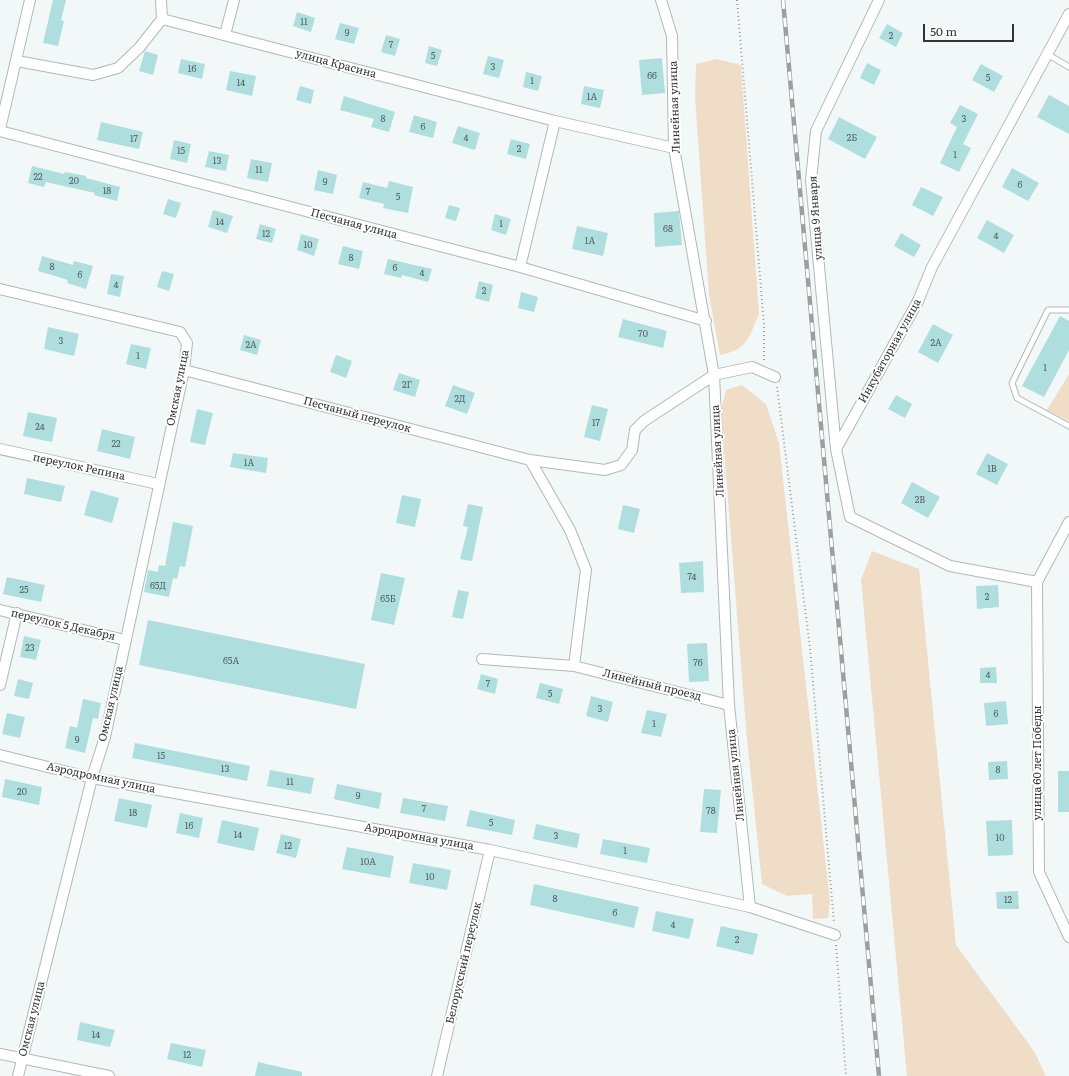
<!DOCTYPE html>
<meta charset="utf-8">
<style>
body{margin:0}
#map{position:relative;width:1069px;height:1076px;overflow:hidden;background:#f2f8f8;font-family:Literata,serif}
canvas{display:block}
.scale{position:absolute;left:923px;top:24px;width:91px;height:18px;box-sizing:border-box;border:2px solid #323434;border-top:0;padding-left:5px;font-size:12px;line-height:14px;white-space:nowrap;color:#323434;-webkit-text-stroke:3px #fff;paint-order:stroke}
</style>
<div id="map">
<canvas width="1069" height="1076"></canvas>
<div class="scale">50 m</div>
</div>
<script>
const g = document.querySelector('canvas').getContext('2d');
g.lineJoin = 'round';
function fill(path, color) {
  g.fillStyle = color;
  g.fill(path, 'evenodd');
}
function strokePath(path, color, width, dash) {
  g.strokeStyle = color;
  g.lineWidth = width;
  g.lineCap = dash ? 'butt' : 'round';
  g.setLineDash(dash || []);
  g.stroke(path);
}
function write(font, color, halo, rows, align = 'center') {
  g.font = font + ' Literata,serif';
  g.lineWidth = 4;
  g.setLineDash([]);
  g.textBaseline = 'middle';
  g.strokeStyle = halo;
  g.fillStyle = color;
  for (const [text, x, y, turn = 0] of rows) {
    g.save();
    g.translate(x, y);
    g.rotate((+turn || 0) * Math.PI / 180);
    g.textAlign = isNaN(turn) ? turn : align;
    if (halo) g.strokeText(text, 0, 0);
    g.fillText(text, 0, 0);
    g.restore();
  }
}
const green = new Path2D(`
 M717 59 741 65 759 314C748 338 749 349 720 355L709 295 695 98 696 64Z
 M1069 374V421L1047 410Z
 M742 385 766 404 779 443 830 901 828 918 813 919 812 894 787 896 762 884 746 729 721 410 726 390Z
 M872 551 919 569 956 945 1034 1051 1046 1076H907L861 580Z`);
const building = new Path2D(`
 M53 0H66L61 20 64 21 58 46 43 43Z
 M297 12 315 18 311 32 293 26Z
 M340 23 359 28 354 44 335 39Z
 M887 24 903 33 896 47 879 38Z
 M386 35 400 39 395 56 381 52Z
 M429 46 442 50 437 66 425 63Z
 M145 51 158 55 153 75 139 71Z
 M488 56 504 60 499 78 483 74Z
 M662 58 665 93 642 95 639 60Z
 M181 59 205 64 202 79 178 73Z
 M867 63 881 70 874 85 860 78Z
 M981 64 1003 76 994 92 972 80Z
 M230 71 256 76 252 96 226 90Z
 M526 72 542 76 538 91 523 87Z
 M300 86 314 90 311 104 296 100Z
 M584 86 604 90 600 108 581 104Z
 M1049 95 1069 106V134L1037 117Z
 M344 96 395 112 389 132 371 127 374 119 340 110Z
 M960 105 978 114 963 144 971 148 959 172 940 163 957 127 950 123Z
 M414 115 437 122 433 138 409 132Z
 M839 117 877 137 865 159 828 139Z
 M101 122 143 132 139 149 97 140Z
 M458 126 480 133 475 150 452 143Z
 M511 139 530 144 526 159 507 154Z
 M174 140 191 144 187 163 170 159Z
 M209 151 229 155 226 171 205 167Z
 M251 159 272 163 268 182 247 178Z
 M32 166 64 174 65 172 86 176V178L120 187 117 201 94 195 95 193 46 182 44 187 28 183Z
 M1012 168 1039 183 1028 201 1002 187Z
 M318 170 337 175 333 194 314 190Z
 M389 181 413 187 408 213 383 208 384 204 359 198 363 182 387 188Z
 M921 187 943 197 933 216 912 205Z
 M168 199 181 203 176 218 163 214Z
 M449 205 460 208 456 221 445 218Z
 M213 210 233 216 227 233 208 227Z
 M679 211 682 245 655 247 654 213Z
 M495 214 511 219 506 235 491 230Z
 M987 220 1014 235 1004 253 977 238Z
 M260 224 276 229 272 243 256 239Z
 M577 226 608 233 603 256 572 249Z
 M901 233 921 245 914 257 894 246Z
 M301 234 319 239 314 256 297 250Z
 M343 246 363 251 359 269 338 264Z
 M42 256 73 265 74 261 93 266 86 289 67 283 68 280 38 271Z
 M388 259 432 269 428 282 402 275 401 278 384 274Z
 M162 271 174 274 169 291 157 287Z
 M111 274 124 276 120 297 107 294Z
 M479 281 493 285 489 302 475 298Z
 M521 292 538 297 534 312 518 308Z
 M1060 316 1069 321V350L1044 397 1022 386Z
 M623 319 667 331 663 348 618 337Z
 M933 324 953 335 938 363 918 352Z
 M48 327 79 334 74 356 44 349Z
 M244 335 261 340 257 355 240 350Z
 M131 344 151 348 146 369 126 364Z
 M336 355 352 361 346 378 330 372Z
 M399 373 420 380 415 397 393 390Z
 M453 385 475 393 467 414 445 406Z
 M896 395 912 404 905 418 888 409Z
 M592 405 608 409 600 441 584 437Z
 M197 409 213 413 205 445 190 442Z
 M28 412 57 418 52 442 23 436Z
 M102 429 135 437 130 459 97 451Z
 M233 453 268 458 266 473 230 467Z
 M987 453 1008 464 997 485 976 474Z
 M27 478 65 486 61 502 24 494Z
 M912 482 940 497 928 518 901 503Z
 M91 490 119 498 112 523 84 515Z
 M402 495 421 499 415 527 396 523Z
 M468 504 483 507 472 561 460 559 468 527 463 526Z
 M623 505 640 509 634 533 618 529Z
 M173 522 193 526 185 567 180 566 177 579 173 578 169 597 144 592 148 570 158 572 159 565 165 566Z
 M703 561 704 592 681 593 679 563Z
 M381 573 405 578 394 625 371 620Z
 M7 577 45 585 41 602 3 594Z
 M998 585 999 607 977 609 976 586Z
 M458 590 469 592 463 619 452 617Z
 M148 620 365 664 356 709 139 665Z
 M24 636 41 640 36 660 20 657Z
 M707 643 709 681 689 682 687 644Z
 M996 667 997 683H980V668Z
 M481 674 498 679 495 694 477 689Z
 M18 679 33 683 29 699 14 696Z
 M540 683 563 689 559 704 536 698Z
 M591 696 613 702 608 722 586 716Z
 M83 699 101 703 98 719 93 718 85 753 65 748 70 726 77 728Z
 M1006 701 1008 724 986 726 984 703Z
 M647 710 667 714 661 737 641 733Z
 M7 713 25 717 20 738 2 734Z
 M135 743 250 766 247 781 132 758Z
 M1007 761 1008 779 989 780 988 762Z
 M270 770 314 778 311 794 267 786Z
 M1058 771H1069V812H1058Z
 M5 779 42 787 39 805 2 797Z
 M337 784 382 793 379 809 334 799Z
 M704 789 721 790 717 833 700 832Z
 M119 798 152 805 147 828 114 821Z
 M403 798 448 806 445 821 400 813Z
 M470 810 515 820 512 835 466 826Z
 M180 813 203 818 199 838 176 833Z
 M222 820 259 828 254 851 217 843Z
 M1012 820 1013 855 988 856 986 821Z
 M536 824 580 834 577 848 533 839Z
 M281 834 301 839 296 858 276 853Z
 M603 839 650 848 647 863 600 854Z
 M347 847 394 856 390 878 342 869Z
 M413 863 451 870 447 890 409 883Z
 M534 884 639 907 634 928 530 905Z
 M1018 891 1019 909H997L996 892Z
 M656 911 694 919 689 939 652 931Z
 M721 926 758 934 753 955 716 946Z
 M80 1022 115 1030 110 1047 77 1040Z
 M171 1043 206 1050 202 1067 167 1059Z
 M258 1062 302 1072V1076H255Z`);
const path = new Path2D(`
 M737 0 764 325V360
 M777 387 810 648 834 923
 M836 945 846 1076`);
const lane = new Path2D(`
 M1047 54 1069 67
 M1069 310H1048L1012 383 1017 398 1069 426`);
const street = new Path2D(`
 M161 0 162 19
 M661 0 672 36 674 148 714 375 729 705 750 907
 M225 35 234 0
 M17 61 93 75 118 68 139 48 162 19 555 121 674 148
 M0 129 30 0
 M0 131 520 267 706 321
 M520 267 555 121
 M0 289 180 332 187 343 184 370 105 737 92 778 18 1076
 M184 370 530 460
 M0 449 158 484
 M836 449 811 180 816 131 879 0
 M1069 522 1037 582 1039 872 1069 937
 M1037 582 950 566 850 517 836 449 918 301 932 267 1069 14
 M0 610 125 640
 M482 659 574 666 729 705
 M574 666 586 570 570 530 530 460 605 470 621 465 632 450 635 430 644 421 714 375 752 367 775 377
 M0 685 17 613
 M0 755 92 778 490 850 750 907 835 935
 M0 1054 109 1076
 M437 1076 490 850`);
const rail = new Path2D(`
 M783 0 879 1076`);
const numberNames = [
 ["11",304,22],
 ["9",347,33],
 ["2",891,36],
 ["7",391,45],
 ["5",433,56],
 ["3",493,67],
 ["16",192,69],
 ["66",652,76],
 ["5",988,78],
 ["1",532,81],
 ["14",241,83],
 ["1А",592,97],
 ["8",383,119],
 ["3",964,119],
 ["6",423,127],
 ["4",466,138],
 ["2Б",852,138],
 ["17",134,139],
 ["2",519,149],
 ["15",181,151],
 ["1",955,155],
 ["13",217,161],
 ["11",259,170],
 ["22",38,177],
 ["20",74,181],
 ["9",325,182],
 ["6",1020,185],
 ["18",107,191],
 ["7",368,192],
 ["5",398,197],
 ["14",220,222],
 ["1",501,224],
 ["68",668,229],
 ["12",266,234],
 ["4",996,236],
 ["1А",590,241],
 ["10",308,245],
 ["8",351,258],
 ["8",52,267],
 ["6",395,268],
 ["4",422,273],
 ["6",80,275],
 ["4",116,285],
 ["2",484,291],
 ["70",643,334],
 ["3",61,341],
 ["2А",936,343],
 ["2А",251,345],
 ["1",138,356],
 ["1",1045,368],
 ["2Г",407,385],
 ["2Д",460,399],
 ["17",596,423],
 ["24",40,427],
 ["22",116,444],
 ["1А",249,463],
 ["1В",992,469],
 ["2В",920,500],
 ["74",692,577],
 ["65Д",158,586],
 ["25",24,590],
 ["2",987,597],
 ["65Б",388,599],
 ["23",30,648],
 ["65А",231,661],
 ["76",698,663],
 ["4",988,675],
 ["7",488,684],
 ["5",550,694],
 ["3",600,709],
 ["6",996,714],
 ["1",654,724],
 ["9",77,740],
 ["15",161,756],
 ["13",225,769],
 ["8",998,770],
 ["11",290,782],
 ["20",22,792],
 ["9",358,796],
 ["7",424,809],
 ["78",711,811],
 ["18",133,813],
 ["5",491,823],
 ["16",189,826],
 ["14",238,835],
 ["3",556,836],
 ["10",1000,838],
 ["12",288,846],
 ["1",625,851],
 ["10А",368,862],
 ["10",430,877],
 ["8",555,899],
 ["12",1008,900],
 ["6",615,913],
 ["4",673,925],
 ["2",737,940],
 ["14",96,1035],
 ["12",187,1055]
];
const streetNames = [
 ["улица Красина",336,64,15],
 ["Линейная улица",675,107,-92],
 ["улица 9 Января",816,218,-94],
 ["Песчаная улица",354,224,15],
 ["Инкубаторная улица",890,351,-61],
 ["Омская улица",178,388,-79],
 ["Песчаный переулок",357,415,15],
 ["Линейная улица",718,451,-93],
 ["переулок Репина",79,467,12],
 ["переулок 5 Декабря",63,625,13],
 ["Линейный проезд",652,685,14],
 ["Омская улица",111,704,-77],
 ["улица 60 лет Победы",1038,763,-90],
 ["Линейная улица",736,775,-96],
 ["Аэродромная улица",101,778,12],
 ["Аэродромная улица",419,837,10],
 ["Белорусский переулок",464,963,-77],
 ["Омская улица",32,1019,-76]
];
fill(green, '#f0ddc8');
fill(building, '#afdedf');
strokePath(lane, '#b2b8b8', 7);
strokePath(street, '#b2b8b8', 12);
strokePath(path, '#9a9e9e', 2, [1, 3]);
strokePath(lane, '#fff', 5);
strokePath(street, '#fff', 10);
strokePath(rail, '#9b9f9f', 4.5);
strokePath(rail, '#fff', 3, [9]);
write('9px', '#515e5f', null, numberNames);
write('11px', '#323434', '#fff', streetNames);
</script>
